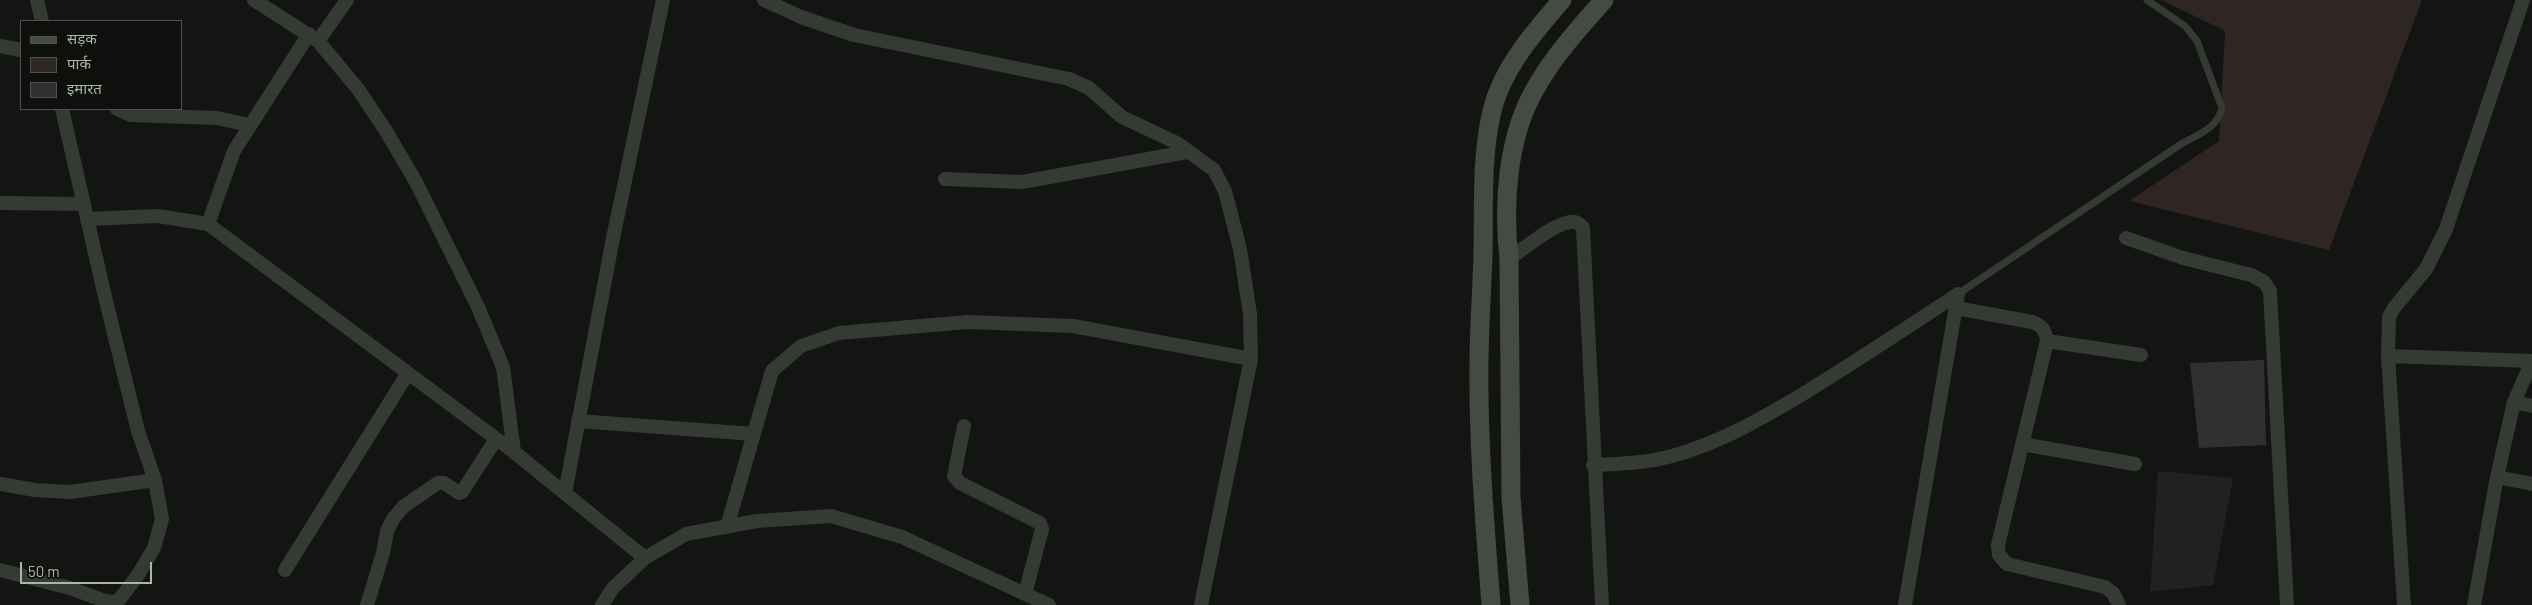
<!DOCTYPE html>
<meta charset="utf-8">
<style>
body{margin:0}
#map{position:relative;width:2532px;height:605px;overflow:hidden;background:#131513;font-family:Barlow,"Noto Sans Devanagari",sans-serif}
canvas{display:block}
.legend{position:absolute;left:20px;top:20px;width:162px;height:90px;box-sizing:border-box;background:#0e100e;border:1px solid #4e524a;margin:0;padding:6px 9px;list-style:none;font-size:15px;color:#adb6a4}
.legend li{display:flex;align-items:center;gap:10px;height:25px}
.legend b{width:25px;border:1px solid #4e524a}
.scale{position:absolute;left:20px;top:562px;width:132px;height:22px;box-sizing:border-box;border:2px solid #adb6a4;border-top:0;padding-left:6px;font-size:15px;line-height:18px;white-space:nowrap;color:#adb6a4;-webkit-text-stroke:4px #0e100e;paint-order:stroke}
</style>
<div id="map">
<canvas width="2532" height="605"></canvas>
<ul class="legend">
<li><b style="height:6px;background:#454a42"></b>सड़क</li>
<li><b style="height:14px;background:#2f2525"></b>पार्क</li>
<li><b style="height:14px;background:#2e312e"></b>इमारत</li>
</ul>
<div class="scale">50 m</div>
</div>
<script>
const g = document.querySelector('canvas').getContext('2d');
g.lineJoin = 'round';
function fill(path, color) {
  g.fillStyle = color;
  g.fill(path, 'evenodd');
}
function strokePath(path, color, width, dash) {
  g.strokeStyle = color;
  g.lineWidth = width;
  g.lineCap = dash ? 'butt' : 'round';
  g.setLineDash(dash || []);
  g.stroke(path);
}
const built = new Path2D(`
 M2158 471 2233 478 2213 585 2150 592Z`);
const green = new Path2D(`
 M2162 0H2422L2329 250 2129 201 2219 141 2225 31Z`);
const building = new Path2D(`
 M2264 360 2266 445 2199 448 2190 363Z`);
const lane = new Path2D(`
 M1958 294 2181 144C2197 135 2218 128 2222 108L2197 41 2185 26 2147 0`);
const street = new Path2D(`
 M37 0 42 21
 M254 0 318 41 358 89 386 131 416 182 478 307 503 367 514 452
 M764 0 801 17 854 35 1069 79 1089 88 1122 117 1177 143 1214 170 1225 191 1240 249 1250 314 1251 359 1201 605
 M318 41 347 0
 M0 46 21 50
 M117 109 130 115 217 118 249 125
 M945 179 1022 182 1187 152
 M0 203 84 204
 M87 219 158 216 208 224 514 452 645 558
 M208 224 234 151 309 34
 M2126 238 2183 258 2251 275 2264 282 2270 291 2287 605
 M1509 259C1524 249 1553 224 1570 222 1576 221 1580 224 1583 228L1602 605
 M1956 308 2032 322C2043 326 2045 330 2047 341
 M2388 356 2532 361
 M2514 402 2532 406
 M578 421 754 434
 M964 426 954 476 960 483 1040 523 1042 529 1025 594
 M2022 444 2135 464
 M1593 465C1620 464 1646 463 1672 456 1717 444 1759 420 1798 397 1852 364 1905 329 1958 294
 M2497 477 2532 484
 M0 484 35 490 70 492 155 480
 M565 493 613 238 663 0
 M727 527 772 371 801 346 839 333 968 322 1073 326 1251 359
 M0 570 70 588 105 601 114 602 119 600 138 575 154 548 162 519 155 480 138 431 106 301 62 109
 M285 570 408 373
 M367 605 383 553 387 531 393 519 404 506 438 483H444L459 493 462 492 496 439
 M602 605 613 588 645 558 686 534 757 521 831 516 902 537 1049 605
 M1905 605 1958 294
 M2119 605 2113 593 2105 587 2007 564 1999 555 1998 545 2047 341 2141 355
 M2404 605 2388 356 2389 317 2394 308 2426 269 2446 229 2523 0
 M2474 605 2497 477 2514 402 2532 361`);
const secondary = new Path2D(`
 M1491 605C1485 525 1478 444 1479 364 1479 327 1482 291 1483 254 1484 207 1481 157 1492 111 1502 69 1534 32 1562 0
 M1520 605 1511 498 1509 259C1503 205 1507 139 1534 91 1552 58 1579 28 1604 0`);
fill(built, '#1f221f');
fill(green, '#2f2525');
fill(building, '#2e312e');
strokePath(lane, '#363a34', 7);
strokePath(street, '#363a34', 14);
strokePath(secondary, '#454a42', 19);
</script>
